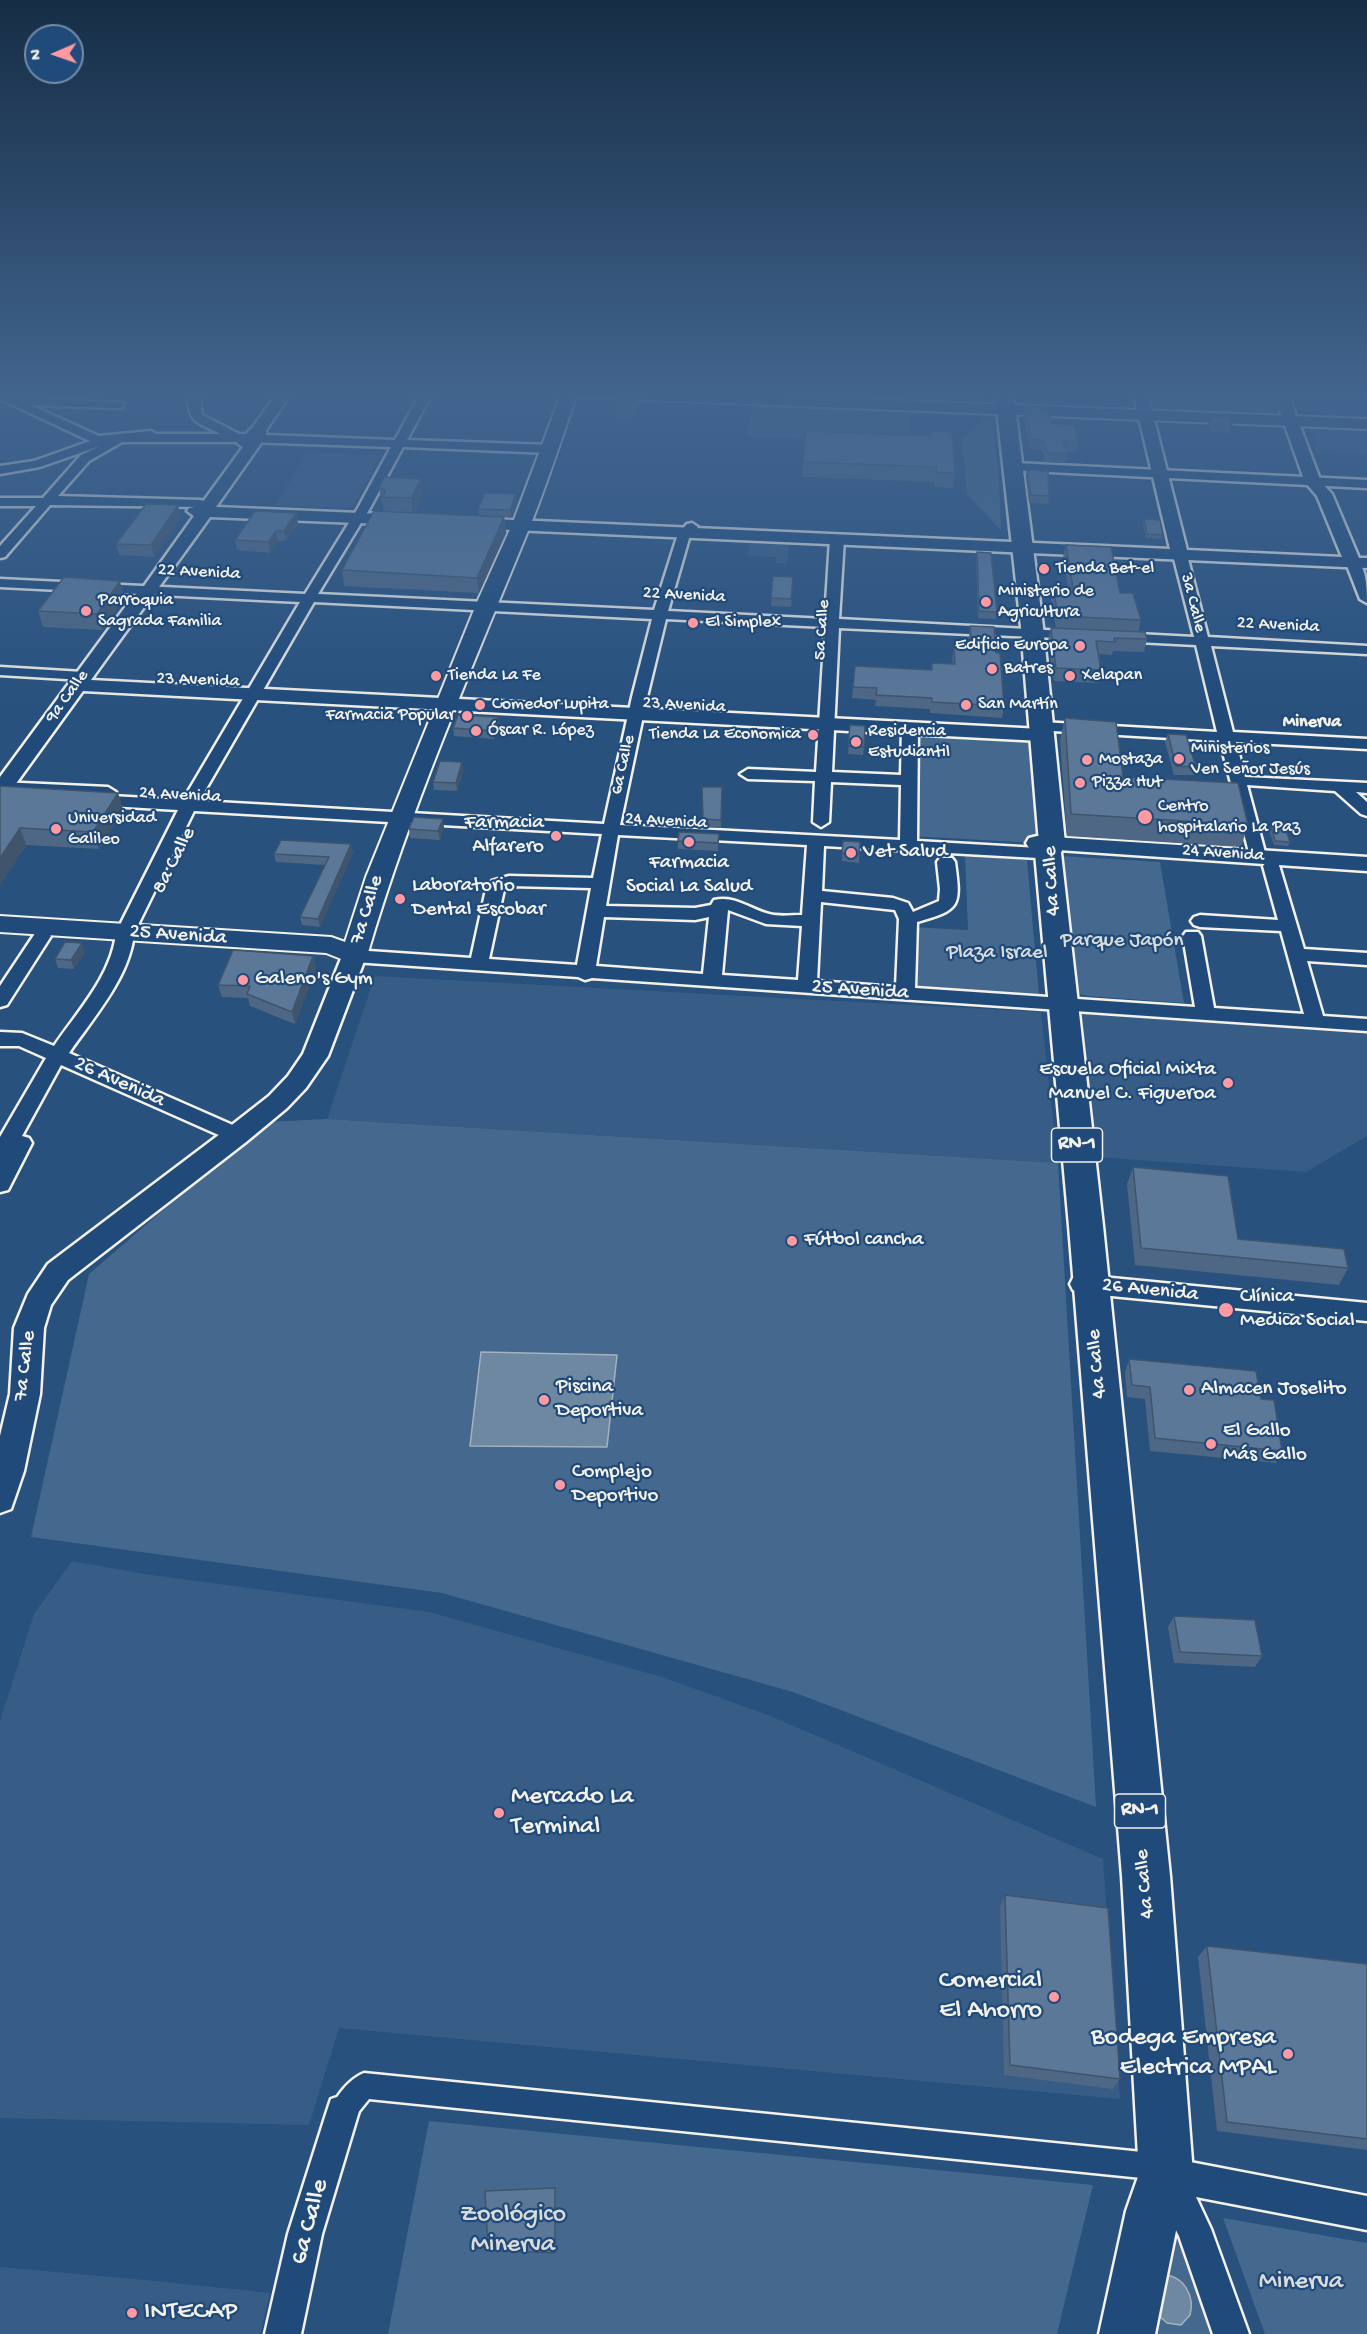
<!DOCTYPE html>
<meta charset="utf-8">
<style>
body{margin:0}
#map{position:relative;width:1367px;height:2334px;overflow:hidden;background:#28517e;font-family:"Gochi Hand",sans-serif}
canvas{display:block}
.north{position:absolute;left:24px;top:24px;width:60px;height:60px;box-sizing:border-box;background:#1f4a7a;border:2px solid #748da6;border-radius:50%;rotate:268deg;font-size:16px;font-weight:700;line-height:24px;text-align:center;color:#f4f1e8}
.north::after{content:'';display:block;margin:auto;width:21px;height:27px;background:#ff9aa2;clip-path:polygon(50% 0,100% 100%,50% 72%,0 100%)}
</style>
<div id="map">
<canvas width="1367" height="2334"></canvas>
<div class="north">N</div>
</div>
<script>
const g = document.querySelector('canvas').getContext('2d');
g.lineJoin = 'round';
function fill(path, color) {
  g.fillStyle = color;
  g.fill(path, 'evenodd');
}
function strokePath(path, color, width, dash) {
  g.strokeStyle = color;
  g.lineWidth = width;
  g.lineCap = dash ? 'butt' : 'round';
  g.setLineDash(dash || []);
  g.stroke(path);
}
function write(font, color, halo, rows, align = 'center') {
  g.font = font + ' "Gochi Hand",sans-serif';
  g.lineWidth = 4.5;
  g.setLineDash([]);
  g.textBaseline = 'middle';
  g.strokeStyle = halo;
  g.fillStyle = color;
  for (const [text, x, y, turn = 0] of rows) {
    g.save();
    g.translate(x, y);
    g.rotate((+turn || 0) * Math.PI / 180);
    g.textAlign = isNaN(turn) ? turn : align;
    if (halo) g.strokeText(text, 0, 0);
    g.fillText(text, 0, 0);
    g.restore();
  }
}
const built = new Path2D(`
 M1292 392H1367V416L1300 412Z
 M1309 426 1367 428V454L1317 452 1314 446 1317 445Z
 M307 453 380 456 352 508 275 505Z
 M750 543 789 545 787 564 776 563V557L748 556Z
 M375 976 1041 1012 1058 1163 327 1119Z
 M1081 1011 1367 1030V1136L1306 1172 1097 1157Z
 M72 1561 151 1575 429 1612 662 1677 768 1715 1103 1859 1120 2099 339 2028 309 2125 0 2118V1721L34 1614Z
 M0 2267 145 2280 270 2293 260 2334H0Z`);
const green = new Path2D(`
 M864 392H982L983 401 864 396Z
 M752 405 910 411V443L747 437Z
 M986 418 992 419 999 478 1001 530 967 494 962 440Z
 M913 727 1032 734 1037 843 910 836Z
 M965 856 1027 860 1039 995 911 986V927L968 930Z
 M1062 856 1160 862 1184 1003 1088 996 1076 993Z
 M327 1119 1058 1163 1096 1807 793 1692 442 1593 31 1537 89 1274 265 1122Z
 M429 2121 1093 2185 1057 2334H388Z
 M1223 2218 1367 2243V2334H1265Z
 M1173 2222 1177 2232 1210 2334H1136Z`);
const water = new Path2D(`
 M481 1352 617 1355 607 1447 470 1446Z
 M1162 2275C1184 2275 1195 2296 1190 2315L1181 2325 1167 2323 1155 2312Z`);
const pedestrian = new Path2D(`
 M364 2073 1142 2152 1151 2156 1155 2165 1151 2174 1142 2178 369 2099 352 2120 343 2124 334 2120 330 2111C336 2096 349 2079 364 2073Z`);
const minor = new Path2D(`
 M0 392 19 399 23 398 123 403V407L119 408 30 405 99 436 151 431 156 434H221C195 421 189 424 187 392H199L202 415 239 434 395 440 421 392H433L407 440 550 445 556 449 550 453 403 447 370 508 318 594 654 610 678 534 687 524 692 523 698 527 690 535 668 611 825 619 830 539 837 535 844 539 839 619 1083 632 1085 635 1083 638 1078 639 839 628 832 772 901 775 902 727 905 724H915L918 727 917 841 1038 848 1044 849 1047 853 1044 857 1038 858 824 846 822 891 893 898 908 903 913 912 939 901 940 889 937 862 940 858H952L955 862C961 906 961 910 917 922L915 988 1195 1007 1183 936 1186 932H1198L1201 936 1214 1008 1304 1014 1281 931 1200 927 1194 925 1191 921 1194 917 1200 915 1278 920 1263 866 1266 862H1278L1304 949 1367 953V965L1307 961 1323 1016 1367 1019V1031L592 978 585 980 578 977 354 962 348 960 345 956 348 952 354 950 471 958 485 894 492 881 509 876 593 878 602 834 194 811 134 933C130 977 93 1018 69 1053L244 1130 247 1135 244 1140 237 1142 230 1140 61 1065 22 1136 29 1138 32 1143 8 1190 0 1192V1137L46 1058 19 1046H0V1032L22 1033 54 1046C77 1012 112 975 116 933L178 810 92 805 84 800 88 796 0 792V782L108 787 116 792 111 796 183 800 300 602 0 587V579L305 594 358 508 391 447 248 442H122L89 461 58 496 200 500 204 501 206 504 204 507 50 505 5 557 0 558V546L36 506H0V498H43L81 455 100 446 40 467 0 474V466L34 461 90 441 0 399ZM314 602 652 619 632 697 604 824 199 801ZM666 619 825 627 816 772 748 769 740 774 748 779 815 781 813 822 821 827 829 822 831 782 901 785 900 840 620 825 647 697ZM618 835 807 845 802 915C792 915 779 917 769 914 750 909 735 895 714 900L711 905 695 908 606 906ZM511 886 591 888 577 965 489 959 503 894 505 888ZM821 902 895 910 899 919 896 987 817 981ZM728 910 766 924 802 926 798 980 722 975ZM604 917 695 920 709 917 703 974 596 966Z
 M854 392H866L862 406H854L852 404Z
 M1014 463 1367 480V488L1010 470V464Z
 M1180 551 1187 555 1208 637 1367 646V654L1211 646 1233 732 1367 739V749L1236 742 1245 777 1367 783V793L1356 792 1367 802V816L1361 814 1335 791 1247 785 1266 856 1263 860H1251L1220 741 1036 730 1033 727 1041 722 1217 732 1196 645 1118 641 1111 637 1118 633 1194 637 1173 555Z
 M1353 559C1367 563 1367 590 1367 603L1360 599 1346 563Z
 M0 667 83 672 90 676 83 680 0 675Z
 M42 930 48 932 51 936 7 1005 0 1007V986L36 932Z
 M1081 1275 1367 1303V1321L1081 1293 1073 1290 1070 1284 1073 1278Z
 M343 2095 355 2099 359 2111 322 2234 301 2334H265L288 2234 327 2111 331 2099Z
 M1164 2157 1367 2196V2230L1196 2197 1211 2229 1249 2334H1213L1179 2236 1147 2174 1152 2162Z`);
const tertiary = new Path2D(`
 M278 392H292L266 430V436L216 507 407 515 415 520 407 525 210 517C171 572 130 625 91 680L1041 729 1048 731 1051 735 1048 739 1041 741 83 691 7 796 0 798V777L131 599 144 586 194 516 187 511 189 508 200 506 243 447 237 443 253 427Z
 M1133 392H1147L1187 550 1342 557 1317 496 1305 482 1273 392H1287L1321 482 1332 494 1359 558H1367V568L469 528 461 523 469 518 1170 549Z
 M1037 836 1367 857V871L1029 848 1026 843 1029 838Z
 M354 948 362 951 366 956 328 1056 306 1088 287 1108 246 1142 68 1280 51 1305 44 1328 40 1394 24 1471 11 1509 0 1513V1436L10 1394 14 1328 28 1294 48 1264 228 1128 269 1096 288 1076 303 1054 342 956 346 951Z`);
const secondary = new Path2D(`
 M551 392H684L1367 419V429L576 397C561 440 547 484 530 526 472 668 410 809 367 956L363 962 354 964 326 953 0 932V916L331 937 345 942 366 877 478 600 512 525 560 397 553 395Z`);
const primary = new Path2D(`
 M995 392H1013L1043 627 1065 843 1061 853 1103 1226 1170 1876 1193 2174 1180 2211 1155 2334H1099L1126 2211 1139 2174 1122 1876 1069 1226 1035 853 1039 843 1021 627Z`);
const wall = new Path2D(`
 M1149 392H1278L1282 400 1278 413 1153 408Z
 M637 402 633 419 616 418 615 411Z
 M1024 408 1078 442 1076 452 1066 451 1067 453 1065 463 1045 462 1042 450 1030 449 1023 417Z
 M1209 418 1232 425 1230 433 1210 432 1208 425Z
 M931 431 955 473 953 488 934 487V482L802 477 803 462 931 436Z
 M1027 470 1049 496 1048 504 1029 503 1026 477Z
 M421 479 423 494 414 513 479 516 478 509 517 502 511 518 504 517 506 532 479 593 344 586 342 570 384 512 383 503 381 502 379 487Z
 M178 505 180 517 154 557 119 555 116 544Z
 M1144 519 1163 535 1162 539 1146 538 1143 523Z
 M298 523 286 541H278L270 553 237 550 235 540Z
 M1066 545 1120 593 1141 620 1138 632 1147 639 1144 652 1113 651 1112 655 1098 654 1101 670 1098 683 1054 681 1048 641 1051 628H1056L1051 599 1053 587 1068 588 1063 557Z
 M977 552 997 612 996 619 978 618 976 559Z
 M773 576 793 577 791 607 771 606Z
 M124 597 102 630 43 627 38 611Z
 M970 626 996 653 1004 706 1002 718 930 713V709L875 706 876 700 852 698 855 666 931 670 932 663 953 664 952 658 954 647 969 648V637Z
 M498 717 499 726 494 739 454 736 453 728Z
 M1065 718 1123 777 1248 825 1241 847 1067 836 1060 740Z
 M850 725 864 747 863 755 848 754Z
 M1168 734 1196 767 1194 775H1174L1165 742Z
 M462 762 463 770 457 791 434 790 433 782Z
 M0 786 118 793 123 810 99 849 26 845 0 885Z
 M702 787H722L721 828 702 827Z
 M1271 826 1290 842 1288 846 1274 845 1269 830Z
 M444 827 440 840 410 838 409 829Z
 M719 834 718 851 678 849V841Z
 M843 841 860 842 859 863 842 861Z
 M353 852 320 927 302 925 300 917 325 865 276 862 274 854Z
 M85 952 74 969 58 968 55 959Z
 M313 956 316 968 295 1024 250 1006 248 998 222 997 218 985Z
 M1133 1167 1238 1239 1348 1268 1339 1285 1135 1265 1127 1184Z
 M1129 1359 1261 1399 1282 1451 1276 1463 1150 1451 1145 1399 1127 1397 1125 1372Z
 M1174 1616 1262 1656 1255 1667 1174 1663 1168 1627Z
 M1005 1895 1120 2079 1112 2089 1004 2075 1000 1907Z
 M1207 1946 1367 1964V2150L1217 2131 1198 1957Z
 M555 2188V2254L489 2252 488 2250Z`);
const shadedWall = new Path2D(`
 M637 395V402L633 419V411Z
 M421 479 423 494 413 513 411 498Z
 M516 494 517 502 511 518 510 510Z
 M178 505 180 517 154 557 151 545Z
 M296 513 298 523 286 541 284 531Z
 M504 517 506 532 479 593 477 578Z
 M276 531 278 541 270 553 268 542Z
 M120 581 124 597 102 630 97 614Z
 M498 717 499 726 494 739 493 731Z
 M462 762 463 770 457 791 456 783Z
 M118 793 123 810 99 849 93 832Z
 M443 819 444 827 440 840 438 831Z
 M20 828 26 845 0 885V858Z
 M351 844 353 852 320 927 318 919Z
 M82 943 85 952 74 969 71 960Z
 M313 956 316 968 295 1024 292 1012Z`);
const building = new Path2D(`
 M1155 392H1278L1282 400 1156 396Z
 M620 394 637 395 633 411H615Z
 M1024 408 1047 409 1051 423 1075 425 1078 442 1063 441 1067 453H1047L1043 440H1031Z
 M1209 418H1230L1232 425 1211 424Z
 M806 431 932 436 931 431 952 432 955 473 936 472V467L803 462Z
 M1027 470 1048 471 1049 496 1031 495Z
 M384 477 421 479 411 498 382 497 386 491 379 487Z
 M485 493 516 494 510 510 478 509Z
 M146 504 178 505 151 545 116 544Z
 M255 511 296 513 284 531H276L268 542 235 540Z
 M374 511 504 517 477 578 342 570Z
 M1144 519 1160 520 1163 535 1147 534Z
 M1066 545 1111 547 1120 593H1133L1141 620 1058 616 1053 587 1073 588Z
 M977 552 991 553 997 612 979 611Z
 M773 576 793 577 791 599 771 598Z
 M64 577 120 581 97 614 38 611Z
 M970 626 994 627 996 653H1000L1004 706 932 702V698L876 695 877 688 853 687 855 666 932 670V663L955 664 954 647 972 648Z
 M1051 628 1145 632 1147 639 1114 638 1115 642 1096 641 1101 670 1056 668Z
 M458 715 498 717 493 731 453 728Z
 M1065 718 1116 722 1123 777 1238 783 1248 825 1071 814Z
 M850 725 865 726 864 747 848 746Z
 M1168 734 1186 735 1196 767 1176 766Z
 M440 761 462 762 456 783 433 782Z
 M0 786 118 793 93 832 20 828 0 858Z
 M702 787H722L721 820 703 819Z
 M414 817 443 819 438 831 409 829Z
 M1271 826 1285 827 1290 842 1275 841Z
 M679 832 719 834 718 843 678 841Z
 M281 840 351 844 318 919 300 917 329 857 274 854Z
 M843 841 860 842 859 854 842 853Z
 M65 942 82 943 71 960 55 959Z
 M233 950 313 956 292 1012 247 994 250 986 218 985Z
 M1133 1167 1228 1176 1238 1239 1344 1249 1348 1268 1141 1248Z
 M1129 1359 1256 1371 1261 1399 1274 1400 1282 1451 1155 1438 1150 1387 1132 1385Z
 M1174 1616 1255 1620 1262 1656 1180 1652Z
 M1005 1895 1108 1908 1120 2079 1010 2065Z
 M1207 1946 1367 1964V2139L1227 2122Z
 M555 2188V2253L488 2250 485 2191Z`);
const markers = [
 [1044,569,6,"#ff9aa2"],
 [986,602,6,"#ff9aa2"],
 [86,611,6,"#ff9aa2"],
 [693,623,6,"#ff9aa2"],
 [1080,646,6,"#ff9aa2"],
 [992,669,6,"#ff9aa2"],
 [436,676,6,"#ff9aa2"],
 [1070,676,6,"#ff9aa2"],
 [480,705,6,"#ff9aa2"],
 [966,705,6,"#ff9aa2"],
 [467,716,6,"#ff9aa2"],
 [476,731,6,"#ff9aa2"],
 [813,735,6,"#ff9aa2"],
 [856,742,6,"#ff9aa2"],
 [1179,759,6,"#ff9aa2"],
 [1087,760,6,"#ff9aa2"],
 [1080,783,6,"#ff9aa2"],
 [1145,817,8,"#ff9aa2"],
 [56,829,6,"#ff9aa2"],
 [556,836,6,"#ff9aa2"],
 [689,842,6,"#ff9aa2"],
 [851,853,6,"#ff9aa2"],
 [400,899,6,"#ff9aa2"],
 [243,980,6,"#ff9aa2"],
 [1228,1083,6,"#ff9aa2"],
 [792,1241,6,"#ff9aa2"],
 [1226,1310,8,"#ff9aa2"],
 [1189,1390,6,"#ff9aa2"],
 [544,1400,6,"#ff9aa2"],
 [1211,1444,6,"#ff9aa2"],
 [560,1485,6,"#ff9aa2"],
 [499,1813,6,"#ff9aa2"],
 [1054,1997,6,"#ff9aa2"],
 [1288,2054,6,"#ff9aa2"],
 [132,2313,6,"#ff9aa2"]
];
const farPoinames = [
 ["Tienda Bet-el",1056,569],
 ["Ministerio de",998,592],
 ["Agricultura",998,613],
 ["Parroquia",98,601],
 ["Sagrada Familia",98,622],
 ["El Simplex",705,623],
 ["Edificio Europa",1068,646,"right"],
 ["Batres",1004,669],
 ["Tienda La Fe",448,676],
 ["Xelapan",1082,676],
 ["Comedor Lupita",492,705],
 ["San Martín",978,705],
 ["Farmacia Popular",455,716,"right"],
 ["Óscar R. López",488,731],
 ["Residencia",868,732],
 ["Estudiantil",868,753],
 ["Tienda La Economica",801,735,"right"],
 ["Ministerios",1191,749],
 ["Ven Señor Jesús",1191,770],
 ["Mostaza",1099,760],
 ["Pizza Hut",1092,783],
 ["Centro",1158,807],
 ["hospitalario La Paz",1158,828],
 ["Universidad",68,819],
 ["Galileo",68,840]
];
const farStreetnames = [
 ["22 Avenida",199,573,3],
 ["22 Avenida",684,596,3],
 ["3a Calle",1192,603,76],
 ["22 Avenida",1278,626,3],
 ["5a Calle",823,630,-86],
 ["23 Avenida",198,681,2],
 ["9a Calle",68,697,-54],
 ["23 Avenida",684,706,3],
 ["6a Calle",624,765,-77],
 ["24 Avenida",180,796,3],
 ["24 Avenida",666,822,3],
 ["24 Avenida",1223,854,4]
];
const farNeighbourhoodnames = [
 ["Minerva",1312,723]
];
const shields = [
 [1077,1145,51],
 [1140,1811,51]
];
const shieldNames = [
 ["RN-1",1077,1145],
 ["RN-1",1140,1811]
];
const poiNames = [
 ["Farmacia",544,824,"right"],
 ["Alfarero",544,848,"right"],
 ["Vet Salud",863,853],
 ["Farmacia",689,864,"center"],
 ["Social La Salud",689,888,"center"],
 ["Laboratorio",412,887],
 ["Dental Escobar",412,911],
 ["Galeno's Gym",255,980],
 ["Escuela Oficial Mixta",1216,1071,"right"],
 ["Manuel C. Figueroa",1216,1095,"right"],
 ["Fútbol cancha",804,1241],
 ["Clínica",1240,1298],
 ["Medica Social",1240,1322],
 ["Piscina",556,1388],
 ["Deportiva",556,1412],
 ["Almacen Joselito",1201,1390],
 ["El Gallo",1223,1432],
 ["Más Gallo",1223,1456],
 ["Complejo",572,1473],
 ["Deportivo",572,1497]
];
const streetNames = [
 ["8a Calle",175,861,-63],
 ["4a Calle",1053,881,-93],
 ["7a Calle",368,910,-73],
 ["25 Avenida",178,936,4],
 ["25 Avenida",860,991,4],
 ["26 Avenida",119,1083,24],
 ["26 Avenida",1150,1291,6],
 ["4a Calle",1098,1364,-95],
 ["7a Calle",26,1366,-83],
 ["4a Calle",1146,1884,-95]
];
const parkNames = [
 ["Parque Japón",1122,942],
 ["Plaza Israel",997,954]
];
const nearPoinames = [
 ["Mercado La",511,1798],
 ["Terminal",511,1828],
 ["Comercial",1042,1982,"right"],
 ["El Ahorro",1042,2012,"right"],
 ["Bodega Empresa",1276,2039,"right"],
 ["Electrica MPAL",1276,2069,"right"],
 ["INTECAP",144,2313]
];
const nearParknames = [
 ["Zoológico",513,2216],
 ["Minerva",513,2246],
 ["Minerva",1301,2283]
];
const nearStreetnames = [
 ["6a Calle",311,2222,-75]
];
fill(built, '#375d86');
fill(green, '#45688e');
fill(water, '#6e88a2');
strokePath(water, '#a4b2be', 1.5);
strokePath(pedestrian, '#f4f1e8', 5);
strokePath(minor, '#f4f1e8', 5);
strokePath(tertiary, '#f4f1e8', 5);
strokePath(secondary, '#f4f1e8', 4);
strokePath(primary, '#f4f1e8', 5);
fill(pedestrian, '#1f4a7a');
fill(minor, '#1f4a7a');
fill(tertiary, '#1f4a7a');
fill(secondary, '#1f4a7a');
fill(primary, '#1f4a7a');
fill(wall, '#4e6784');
fill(shadedWall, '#40546b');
fill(building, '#5b7899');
strokePath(building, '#40546b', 1.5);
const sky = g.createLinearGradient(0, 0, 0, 719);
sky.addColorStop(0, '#162d45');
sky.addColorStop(0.55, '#42658f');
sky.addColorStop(1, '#42658f00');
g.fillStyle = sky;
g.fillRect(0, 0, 1367, 719);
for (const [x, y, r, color] of markers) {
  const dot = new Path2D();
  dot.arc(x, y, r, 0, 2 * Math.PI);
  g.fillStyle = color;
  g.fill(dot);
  strokePath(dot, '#1f4a7a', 2);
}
write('18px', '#f4f1e8', '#1f4a7a', farPoinames, 'left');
write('18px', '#f4f1e8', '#1f4a7a', farStreetnames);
write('bold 18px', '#f4f1e8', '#1f4a7a', farNeighbourhoodnames);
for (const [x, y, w] of shields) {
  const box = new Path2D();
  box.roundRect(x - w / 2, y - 17, w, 34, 4.5);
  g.fillStyle = '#1f4a7a';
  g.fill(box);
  strokePath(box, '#f4f1e8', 1.5);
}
write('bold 20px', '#f4f1e8', null, shieldNames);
write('21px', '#f4f1e8', '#1f4a7a', poiNames, 'left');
write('21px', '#f4f1e8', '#1f4a7a', streetNames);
write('21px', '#dadcda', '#1f4a7a', parkNames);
write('26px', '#f4f1e8', '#1f4a7a', nearPoinames, 'left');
write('26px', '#dadcda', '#1f4a7a', nearParknames);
write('26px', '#f4f1e8', '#1f4a7a', nearStreetnames);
</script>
